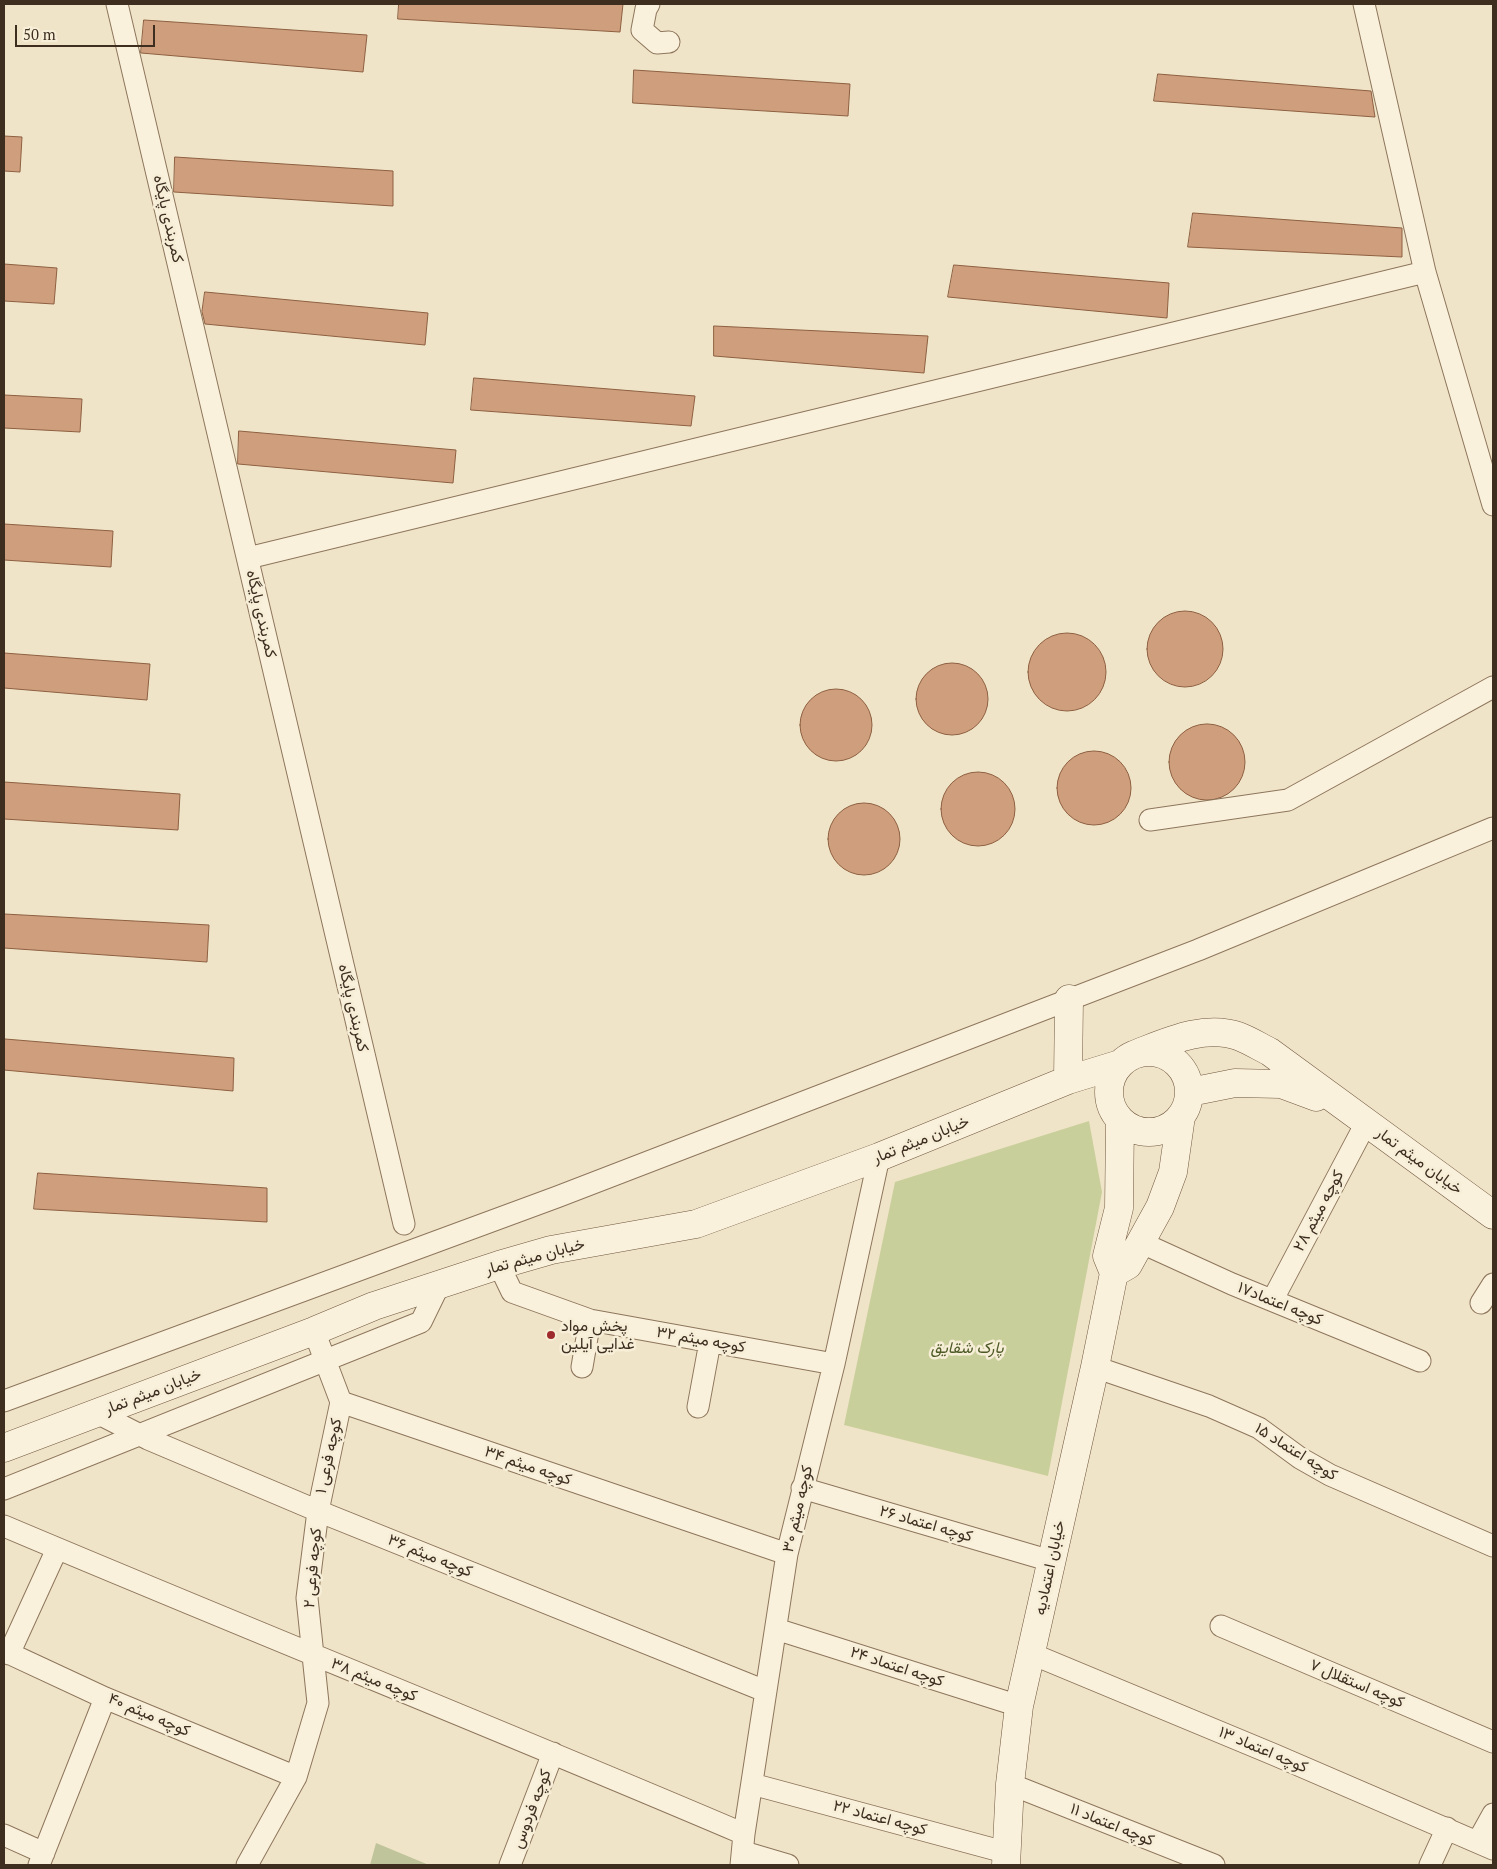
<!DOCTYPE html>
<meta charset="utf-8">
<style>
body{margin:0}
#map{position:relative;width:1497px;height:1869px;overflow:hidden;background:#f0e4c8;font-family:"PT Serif",serif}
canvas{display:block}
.frame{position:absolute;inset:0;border:5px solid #3d2e20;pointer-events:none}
.scale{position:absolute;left:15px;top:25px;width:140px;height:22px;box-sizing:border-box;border:2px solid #3d2e20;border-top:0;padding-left:6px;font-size:15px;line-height:18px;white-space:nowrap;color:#3d2e20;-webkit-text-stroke:4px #f7eed8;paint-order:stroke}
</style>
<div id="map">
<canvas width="1497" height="1869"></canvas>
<div class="frame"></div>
<div class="scale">50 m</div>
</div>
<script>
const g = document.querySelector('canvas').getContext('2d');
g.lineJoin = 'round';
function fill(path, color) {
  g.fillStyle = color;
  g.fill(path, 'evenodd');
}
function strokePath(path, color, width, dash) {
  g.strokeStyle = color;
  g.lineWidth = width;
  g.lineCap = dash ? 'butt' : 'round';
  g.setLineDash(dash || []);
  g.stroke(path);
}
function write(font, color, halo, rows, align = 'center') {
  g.font = font + ' "PT Serif",Vazirmatn,serif';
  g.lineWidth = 5;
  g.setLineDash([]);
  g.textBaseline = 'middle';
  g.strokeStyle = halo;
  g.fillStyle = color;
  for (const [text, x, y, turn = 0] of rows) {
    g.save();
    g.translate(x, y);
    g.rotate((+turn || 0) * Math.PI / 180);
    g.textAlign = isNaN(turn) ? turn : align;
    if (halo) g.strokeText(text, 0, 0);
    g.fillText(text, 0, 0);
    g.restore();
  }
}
const green = new Path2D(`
 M1089 1121 1102 1192 1048 1476 844 1425 895 1182Z`);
const cemetery = new Path2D(`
 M376 1843 429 1865H370Z`);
const building = new Path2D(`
 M399 4H623L620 32 398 19Z
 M144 20 367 35 363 72 141 53Z
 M634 70 850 84 848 116 633 103Z
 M1158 74 1371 91 1375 117 1154 101Z
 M4 136 22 137 20 172 4 171Z
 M175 157 393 171V206L174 192Z
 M1193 213 1402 228V257L1188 247Z
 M4 264 57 268 54 304 4 301Z
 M954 265 1169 283 1167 318 948 297Z
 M205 292 428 313 425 345 205 324 202 312Z
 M714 326 928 336 924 373 714 356Z
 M474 378 695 396 691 426 471 410Z
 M4 395 82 399 80 432 4 428Z
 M239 431 456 450 453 483 238 464Z
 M4 524 113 531 111 567 4 560Z
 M1147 649a38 38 0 1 1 76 0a38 38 0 1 1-76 0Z
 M1028 672a39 39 0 1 1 78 0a39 39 0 1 1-78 0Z
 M4 653 150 664 147 700 4 688Z
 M916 699a36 36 0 1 1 72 0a36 36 0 1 1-72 0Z
 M800 725a36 36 0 1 1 72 0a36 36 0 1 1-72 0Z
 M1169 762a38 38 0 1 1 76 0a38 38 0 1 1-76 0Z
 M1057 788a37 37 0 1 1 74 0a37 37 0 1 1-74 0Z
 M941 809a37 37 0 1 1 74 0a37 37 0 1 1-74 0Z
 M4 782 180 794 178 830 4 819Z
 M828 839a36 36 0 1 1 72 0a36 36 0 1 1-72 0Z
 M4 914 209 925 207 962 4 948Z
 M5 1039 234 1058 233 1091 4 1070Z
 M38 1173 267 1188V1222L34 1209Z`);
const street = new Path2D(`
 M117 4 404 1224
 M649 4 646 9 642 30 657 43 669 42
 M1364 4 1425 272 1493 505
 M248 558 1425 272
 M1150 820 1288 800 1493 687
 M1142 1243 1232 1284 1420 1361
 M499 1265 512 1292 590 1320 834 1364
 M1273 1299 1366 1123
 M1481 1303 1493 1284
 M314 1331 341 1402 787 1554
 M582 1367 590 1320
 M1095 1367 1209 1406 1259 1428 1300 1458 1330 1475 1493 1546
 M4 1401 557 1197 1198 950 1493 828
 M698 1407 710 1342
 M97 1413 148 1439 318 1511 765 1691
 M802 1488 1051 1561
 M4 1489 421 1322 439 1285
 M4 1526C250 1630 498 1729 744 1834
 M1221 1626 1493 1742
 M776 1629 1019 1706
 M4 1651 105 1698 296 1777
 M9 1654 57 1549
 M1032 1654 1275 1755 1493 1849
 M752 1784 1008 1853
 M1010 1784 1214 1865
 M4 1835 44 1853
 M1478 1841 1493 1814
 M744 1852 788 1865
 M39 1865 105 1698
 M247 1865 296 1777 318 1703 307 1598 318 1511 341 1402
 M510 1865 553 1753
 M741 1865 744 1834 787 1554 834 1364 879 1157
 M1430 1865 1447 1828`);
const secondary = new Path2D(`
 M1109 1092a40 40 0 1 1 80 0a40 40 0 1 1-80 0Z
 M1133 1055C1165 1043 1203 1024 1238 1036 1249 1040 1260 1047 1270 1052L1493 1215
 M1068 1080 1069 999
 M1190 1092 1235 1083 1281 1084 1316 1097
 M1114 1273 1128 1265 1160 1207 1173 1172 1181 1116
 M4 1448 314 1331 374 1306 499 1265 551 1250 696 1224 879 1157 1068 1080 1120 1064
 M1006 1865 1010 1784 1019 1706 1095 1367 1114 1273 1107 1256 1119 1208 1120 1121`);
const markers = [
 [551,1335,5,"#9e2a2b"]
];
const streetNames = [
 ["کمربندی پایگاه",168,219,77],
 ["کمربندی پایگاه",261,614,77],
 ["کمربندی پایگاه",353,1008,77],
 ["خیابان میثم تمار",921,1140,-22],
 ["خیابان میثم تمار",1419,1161,36],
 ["کوچه میثم ۲۸",1319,1211,-62],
 ["خیابان میثم تمار",535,1257,-15],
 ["کوچه اعتماد۱۷",1280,1304,22],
 ["کوچه میثم ۳۲",701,1340,10],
 ["خیابان میثم تمار",153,1392,-21],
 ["کوچه اعتماد ۱۵",1296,1452,32],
 ["کوچه فرعی ۱",329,1456,-78],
 ["کوچه میثم ۳۴",528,1466,19],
 ["کوچه میثم ۳۰",798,1509,-77],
 ["کوچه اعتماد ۲۶",926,1524,16],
 ["کوچه میثم ۳۶",430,1556,22],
 ["کوچه فرعی ۲",313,1568,-85],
 ["خیابان اعتمادیه",1050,1568,-78],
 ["کوچه اعتماد ۲۴",897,1667,18],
 ["کوچه میثم ۳۸",374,1680,22],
 ["کوچه استقلال ۷",1357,1684,23],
 ["کوچه میثم ۴۰",149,1715,23],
 ["کوچه اعتماد ۱۳",1263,1750,23],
 ["کوچه فردوس",532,1809,-69],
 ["کوچه اعتماد ۲۲",880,1818,15],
 ["کوچه اعتماد ۱۱",1112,1825,22]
];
const poiNames = [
 ["پخش مواد",561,1326],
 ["غدایی آیلین",561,1344]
];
const parkNames = [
 ["پارک شقایق",967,1348]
];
fill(green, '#c9cf9b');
fill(cemetery, '#bfc49a');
fill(building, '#cf9f7d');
strokePath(building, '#8d5f41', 1);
strokePath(street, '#8d765c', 23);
strokePath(secondary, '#6f573f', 29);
strokePath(street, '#faf1dc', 21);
strokePath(secondary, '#faf1dc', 28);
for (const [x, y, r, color] of markers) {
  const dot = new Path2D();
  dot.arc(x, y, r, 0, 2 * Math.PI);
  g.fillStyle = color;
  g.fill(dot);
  strokePath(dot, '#f7eed8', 2);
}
write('16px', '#3d2e20', '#f7eed8', streetNames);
write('16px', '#3d2e20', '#f7eed8', poiNames, 'left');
write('italic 16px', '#4d5a26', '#f7eed8', parkNames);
</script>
